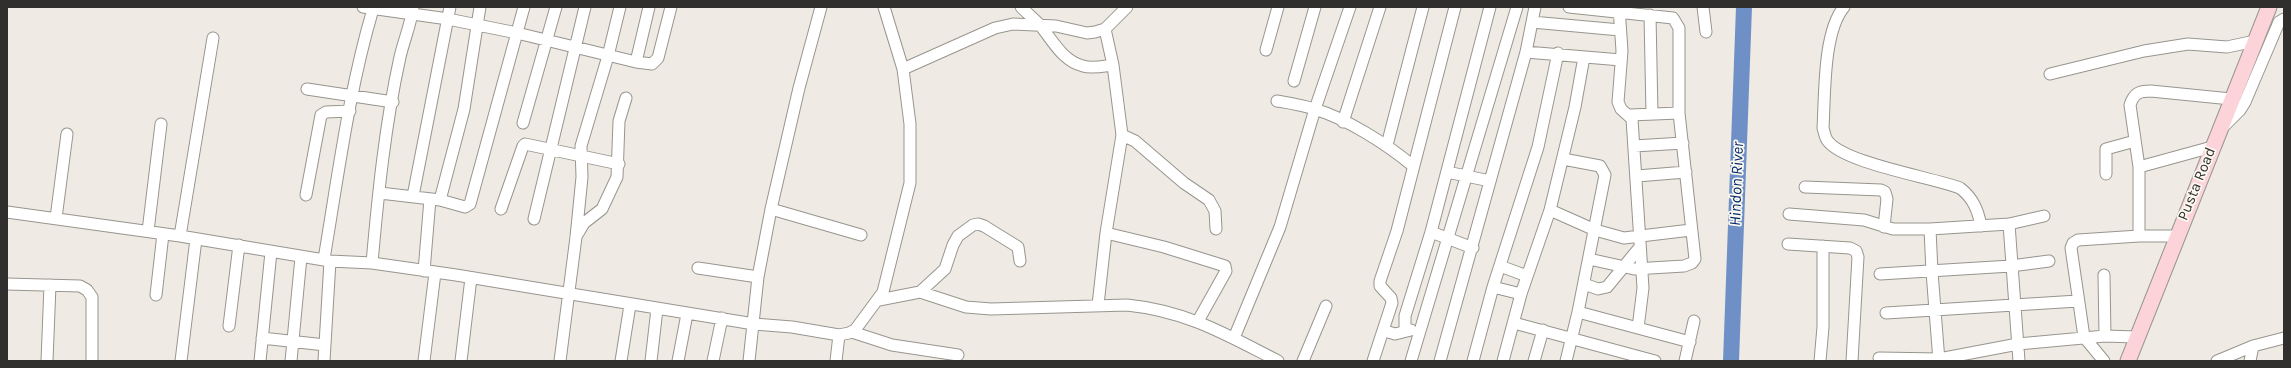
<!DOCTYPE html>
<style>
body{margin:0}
#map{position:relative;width:2291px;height:368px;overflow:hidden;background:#efebe4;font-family:Karla,sans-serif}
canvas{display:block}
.frame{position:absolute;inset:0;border:8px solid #312f2d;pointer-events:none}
</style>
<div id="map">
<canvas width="2291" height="368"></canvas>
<div class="frame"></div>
</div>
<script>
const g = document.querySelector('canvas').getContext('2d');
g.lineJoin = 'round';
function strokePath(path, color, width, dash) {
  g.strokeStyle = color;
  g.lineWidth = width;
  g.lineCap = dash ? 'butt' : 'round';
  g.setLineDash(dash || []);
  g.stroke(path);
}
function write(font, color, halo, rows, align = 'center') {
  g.font = font + ' Karla,sans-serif';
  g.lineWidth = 3.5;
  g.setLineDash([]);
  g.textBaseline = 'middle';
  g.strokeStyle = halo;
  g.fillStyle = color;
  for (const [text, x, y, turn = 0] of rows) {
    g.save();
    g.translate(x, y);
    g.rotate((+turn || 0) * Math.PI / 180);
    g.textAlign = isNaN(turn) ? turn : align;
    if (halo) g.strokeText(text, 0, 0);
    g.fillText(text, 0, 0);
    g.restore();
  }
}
const river = new Path2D(`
 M1731 361 1744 7`);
const street = new Path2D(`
 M363 7 448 19 517 33 636 62 652 64 658 58 671 7
 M1021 7C1027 13 1033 18 1039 24 1052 39 1062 61 1083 66 1092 69 1104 66 1113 65
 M1569 7 1673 18 1679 28V113L1695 259 1692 263 1684 266 1634 269 1589 259
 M1619 7 1622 51 1618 102 1621 109 1632 119 1643 288 1638 328
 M1703 7 1706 32
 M1844 7C1823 32 1825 95 1823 128 1824 131 1825 137 1827 140 1842 163 1931 177 1960 188 1973 198 1978 210 1981 226
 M1650 15 1652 114
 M1532 22 1620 30
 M1266 50 1278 7
 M1526 52 1621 60
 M636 62 649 7
 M903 69 995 28 1013 24 1056 26 1087 33 1095 32 1105 29 1127 7
 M2050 74 2144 51 2188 44 2227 47 2255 41
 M1294 81 1315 7
 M307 89 393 102
 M1277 101C1289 103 1302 105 1314 109 1346 118 1388 145 1413 166
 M1630 115 1679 113
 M1343 122 1380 7
 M523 123 556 7
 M2222 128 2240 110 2245 102 2279 22 2284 19
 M1122 135 1135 141 1184 183 1209 200 1215 211 1216 229
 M1387 145 1423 7
 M1634 146 1683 143
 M1563 159 1600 166 1605 175 1578 312 1566 361
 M2139 167 2212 147
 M1447 172 1490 181
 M2106 174V149L2135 141
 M1637 176 1686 172
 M1805 187 1881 190 1885 192 1887 199 1884 227
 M380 193 440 200 465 207 470 204 524 7
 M306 195 321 115 326 112 350 111
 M413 196 450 7
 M440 200 464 109 480 7
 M501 209 523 146 525 144 619 164
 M771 209 861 235
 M1550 210 1595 230 1624 238 1691 230
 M7 212 180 236 330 261 372 263 456 275 754 324 792 327 839 335 849 333 855 330 883 292 910 183V124L903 69 884 7
 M1789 214 1864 220 1893 229H1930L2009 224 2044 216
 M56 218 67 134
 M534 219 585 7
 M2009 224 2019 361
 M1930 229 1932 272 1939 361
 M148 231 161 124
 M1431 232 1473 248
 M1106 233 1164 247 1225 266 1226 271 1198 321
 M577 235 584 223 602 209 617 177 619 121 626 98
 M180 236 213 38
 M2139 236V167L2130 105C2134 93 2139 91 2151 91L2231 99
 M1788 244 1850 248 1856 251 1858 257 1852 361
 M324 259C338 176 349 90 373 9
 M372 263C378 195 385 125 400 57 404 40 411 24 413 7
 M1500 266 1527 276
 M698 268 758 277
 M424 271 430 199
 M1880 274 2011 266 2049 261
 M2104 275 2105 336
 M7 284 80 286 87 290 92 297V361
 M1584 284 1598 289 1607 287 1640 247
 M1493 287 1521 294
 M920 292 945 269 953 245 958 236 973 225 978 224 984 226 1018 247 1020 261
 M156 295 163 234
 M879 300 920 292 966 307 991 309 1127 305C1187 311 1227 335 1278 361
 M1098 305 1106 233 1122 135 1113 65 1105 29
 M1578 312 1690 342
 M1886 313 2078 301
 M1514 323 1655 361
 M229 326 239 245
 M1385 331 1395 334 1411 330
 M1405 331V316L1431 232 1490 7
 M852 332 892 345 958 355
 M262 338 325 345
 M1234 338 1280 227 1315 109 1350 7
 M1879 358 1939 359 2018 344 2105 336 2136 337
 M47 361 50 285
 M181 361 196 239
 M260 361 271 252
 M291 361 301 257
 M324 361 330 261
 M424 361 435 273
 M461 361 471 278
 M560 361 576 237 582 177 581 146 608 56 620 7
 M621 361 630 305
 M651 361 657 309
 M678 361 687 314
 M713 361 722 318
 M749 361 758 277 771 209 799 88 821 7
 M836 361 839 335
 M1303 361 1326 306
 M1373 361 1392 303 1391 298 1380 286V281L1397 231 1455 7
 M1411 361 1517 7
 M1440 361 1526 52 1535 7
 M1473 361 1493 287 1538 147 1558 53
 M1503 361 1521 294 1550 210 1575 107 1584 57
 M1534 361 1543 330
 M1685 361 1694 321
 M1820 361 1823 327V246
 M2104 361 2084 337 2071 248 2073 243 2078 240 2139 236H2177
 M2217 361 2253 346 2284 338
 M2250 361 2253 346`);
const secondary = new Path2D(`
 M2128 361 2269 7`);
const streetNames = [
 ["Pusta Road",2197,184,-68]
];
const waterNames = [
 ["Hindon River",1737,184,-88]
];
strokePath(river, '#6e90c7', 16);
strokePath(street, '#98958e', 13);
strokePath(secondary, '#98958e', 17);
strokePath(street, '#fff', 11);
strokePath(secondary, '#fbd3d9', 15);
write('15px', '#312f2d', '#fcf9f1', streetNames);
write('italic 16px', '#03296b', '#fcf9f1', waterNames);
</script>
